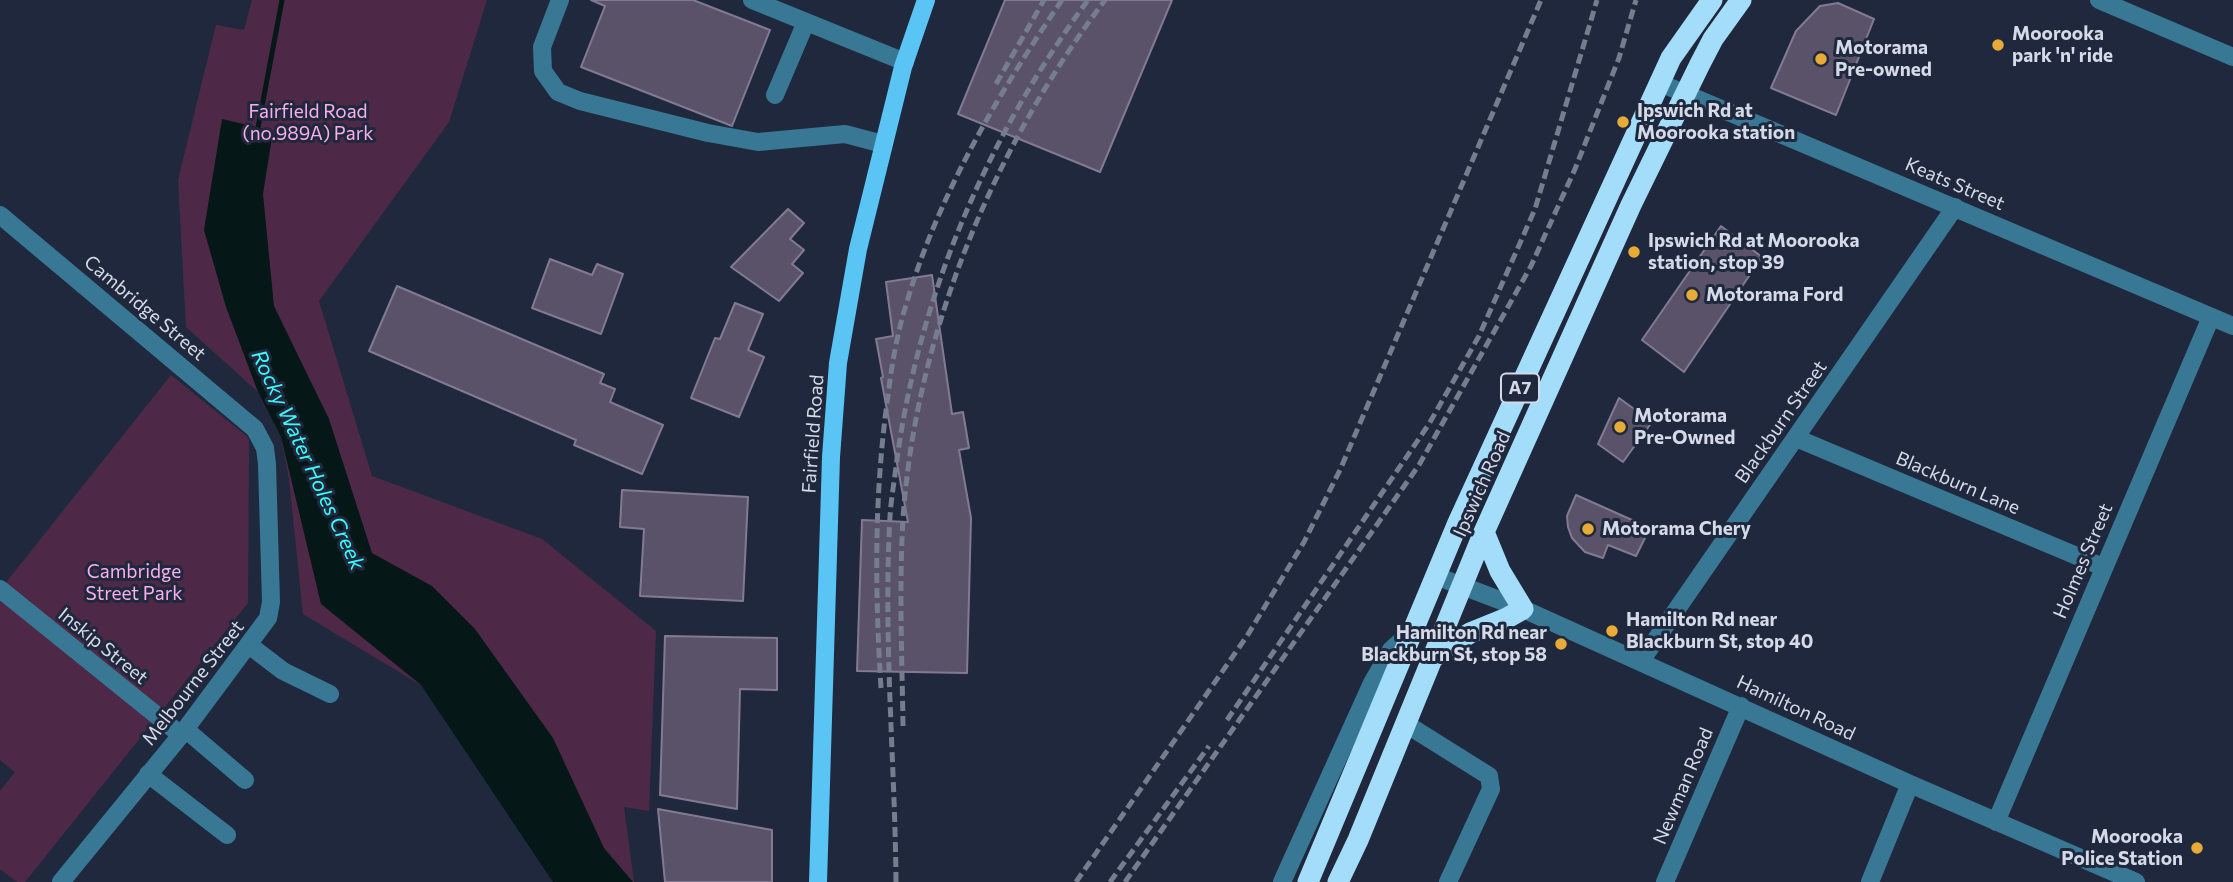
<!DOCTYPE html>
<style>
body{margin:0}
canvas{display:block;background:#1f283c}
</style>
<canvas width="2233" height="882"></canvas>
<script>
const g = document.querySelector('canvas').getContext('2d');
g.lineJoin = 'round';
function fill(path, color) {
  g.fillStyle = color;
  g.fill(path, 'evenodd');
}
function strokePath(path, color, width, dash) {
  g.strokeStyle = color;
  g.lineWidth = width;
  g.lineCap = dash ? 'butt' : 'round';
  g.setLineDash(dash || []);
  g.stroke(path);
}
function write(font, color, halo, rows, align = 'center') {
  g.font = font + ' Commissioner,sans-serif';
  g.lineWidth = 6;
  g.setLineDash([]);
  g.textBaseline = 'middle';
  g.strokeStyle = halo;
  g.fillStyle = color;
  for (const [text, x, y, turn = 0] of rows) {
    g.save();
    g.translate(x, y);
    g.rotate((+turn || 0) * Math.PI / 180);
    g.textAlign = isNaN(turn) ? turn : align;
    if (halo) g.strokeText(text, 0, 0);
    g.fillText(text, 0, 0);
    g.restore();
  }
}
const green = new Path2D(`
 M252 0H487L449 122 319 301 372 476 542 539 656 631 649 811 624 807 634 882H554L424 687 303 614 289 479 281 437 258 392 186 327 178 180 216 25 244 30Z
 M171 375 249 438 248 603 25 882H17L0 869V791L15 772 0 760V590Z`);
const water = new Path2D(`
 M222 119 273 131 263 194 274 306 329 419 372 553 432 586 475 629 553 738 604 848 633 882H553L421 685 321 604 281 437 258 392 226 307 204 230Z`);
const stream = new Path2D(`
 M257 133 282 0`);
const building = new Path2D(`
 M591 0H693L770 30 732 126 581 67 605 6Z
 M1005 0H1172L1100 172 958 114Z
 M1838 3 1874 19 1836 115 1771 88 1796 31 1820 6Z
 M788 209 804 223 790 239 804 250 792 264 803 273 779 301 731 267Z
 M1721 226 1762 257 1684 372 1642 340Z
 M550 259 592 275 597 264 623 274 601 334 532 308Z
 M932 275 952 414 963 412 969 448 959 450 971 518 967 673 857 671 862 520 908 522 881 378 883 377 876 339 893 336 886 282Z
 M397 286 604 374 600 383 615 389 610 402 663 425 642 474 574 445 576 440 369 351Z
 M735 303 763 314 748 350 764 357 739 417 691 398 715 338 720 339Z
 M1619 398 1652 422 1623 462 1598 444Z
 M622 490 748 497 743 601 640 596 644 529 620 527Z
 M1576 495 1650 528 1636 556 1608 545 1603 558 1585 552 1572 538 1568 527 1567 516Z
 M665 636 777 638V690L740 689 737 809 660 795Z
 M658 809 772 830V882H665Z`);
const minor = new Path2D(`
 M560 0 542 47 543 71 558 92 580 101 708 133 758 142 845 134 883 144
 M752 0 905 62
 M2099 0 2233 57
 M1660 83 2233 326
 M775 95 806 22
 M0 215 255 429 265 448 267 464 271 602 268 618 181 735 61 882
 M1796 438 2103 567
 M1436 576 1523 609 1910 784 2136 882
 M0 589 181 735
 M249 645 283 671 330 694
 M1641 661 1955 207
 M1406 724 1489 776 1491 789 1448 882
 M185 729 245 780
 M148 774 227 835
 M1996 822 2211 317
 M1282 882 1372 683 1391 650 1411 632
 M1665 882 1741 706
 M1870 882 1910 784`);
const major = new Path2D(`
 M818 882 831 457 838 363 858 249 903 67 926 0`);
const highway = new Path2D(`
 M1434 657 1470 633 1507 618 1523 609 1500 571 1484 532
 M1308 882 1457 525 1639 128 1671 58 1712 0
 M1338 882 1358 840 1484 532 1631 205 1700 64 1713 39 1741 0`);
const rail = new Path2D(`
 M996 84 1044 0
 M881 688C875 592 874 499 887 403 891 370 896 337 906 305 938 195 998 94 1062 0
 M1227 720 1429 424 1479 336 1535 209 1597 0
 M903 726C902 656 899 587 903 518 916 333 994 147 1105 0
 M896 882C895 761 883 638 890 517 891 498 895 478 897 459 920 292 988 136 1088 0
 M1076 882 1247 636 1304 542 1340 470 1541 0
 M1110 882 1209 746
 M1125 882 1419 465 1531 266 1575 169 1619 58 1636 0`);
const markers = [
 [1998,45,7,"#e8ab37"],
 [1821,59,7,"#e8ab37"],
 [1623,122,7,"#e8ab37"],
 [1634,252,7,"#e8ab37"],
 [1692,295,7,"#e8ab37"],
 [1620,427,7,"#e8ab37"],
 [1588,529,7,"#e8ab37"],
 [1612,631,7,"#e8ab37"],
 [1561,644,7,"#e8ab37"],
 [2197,848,7,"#e8ab37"]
];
const shields = [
 [1520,388,38]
];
const shieldNames = [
 ["A7",1520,388]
];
const poiNames = [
 ["Moorooka",2012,34],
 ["park 'n' ride",2012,56],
 ["Motorama",1835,48],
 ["Pre-owned",1835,70],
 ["Ipswich Rd at",1637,111],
 ["Moorooka station",1637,133],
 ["Ipswich Rd at Moorooka",1648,241],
 ["station, stop 39",1648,263],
 ["Motorama Ford",1706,295],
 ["Motorama",1634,416],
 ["Pre-Owned",1634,438],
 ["Motorama Chery",1602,529],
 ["Hamilton Rd near",1626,620],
 ["Blackburn St, stop 40",1626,642],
 ["Hamilton Rd near",1547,633,"right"],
 ["Blackburn St, stop 58",1547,655,"right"],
 ["Moorooka",2183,837,"right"],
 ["Police Station",2183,859,"right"]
];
const parkNames = [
 ["Fairfield Road",308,112],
 ["(no.989A) Park",308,134],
 ["Cambridge",134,572],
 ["Street Park",134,594]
];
const streetNames = [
 ["Keats Street",1955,184,23],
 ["Cambridge Street",145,308,40],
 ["Blackburn Street",1781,422,-55],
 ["Fairfield Road",813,434,-86],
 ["Blackburn Lane",1958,483,23],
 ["Ipswich Road",1482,484,-66],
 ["Holmes Street",2083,561,-67],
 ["Inskip Street",103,646,39],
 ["Melbourne Street",193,683,-52],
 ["Hamilton Road",1796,708,25],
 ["Newman Road",1683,786,-67]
];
const waterNames = [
 ["Rocky Water Holes Creek",308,460,65]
];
fill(green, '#4e2947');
fill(water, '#061717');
strokePath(stream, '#061717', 5);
fill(building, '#595269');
strokePath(building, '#827a93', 2);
strokePath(minor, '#397895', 18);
strokePath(major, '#5ac5f4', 18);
strokePath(highway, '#a4ddf9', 21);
strokePath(rail, '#757d8e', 5, [10, 5]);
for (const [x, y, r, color] of markers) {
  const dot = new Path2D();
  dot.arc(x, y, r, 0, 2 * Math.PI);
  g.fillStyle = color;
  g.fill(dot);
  strokePath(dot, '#1f283c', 2.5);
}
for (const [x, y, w] of shields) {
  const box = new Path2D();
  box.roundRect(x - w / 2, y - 14.5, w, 29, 5);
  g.fillStyle = '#1f283c';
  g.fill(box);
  strokePath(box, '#d4dae8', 2);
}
write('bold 18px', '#d4dae8', null, shieldNames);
write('bold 19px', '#d4dae8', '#1f283c', poiNames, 'left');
write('19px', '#fbafeb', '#1f283c', parkNames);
write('19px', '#d4dae8', '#1f283c', streetNames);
write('italic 21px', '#3bfcfc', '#1f283c', waterNames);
</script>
